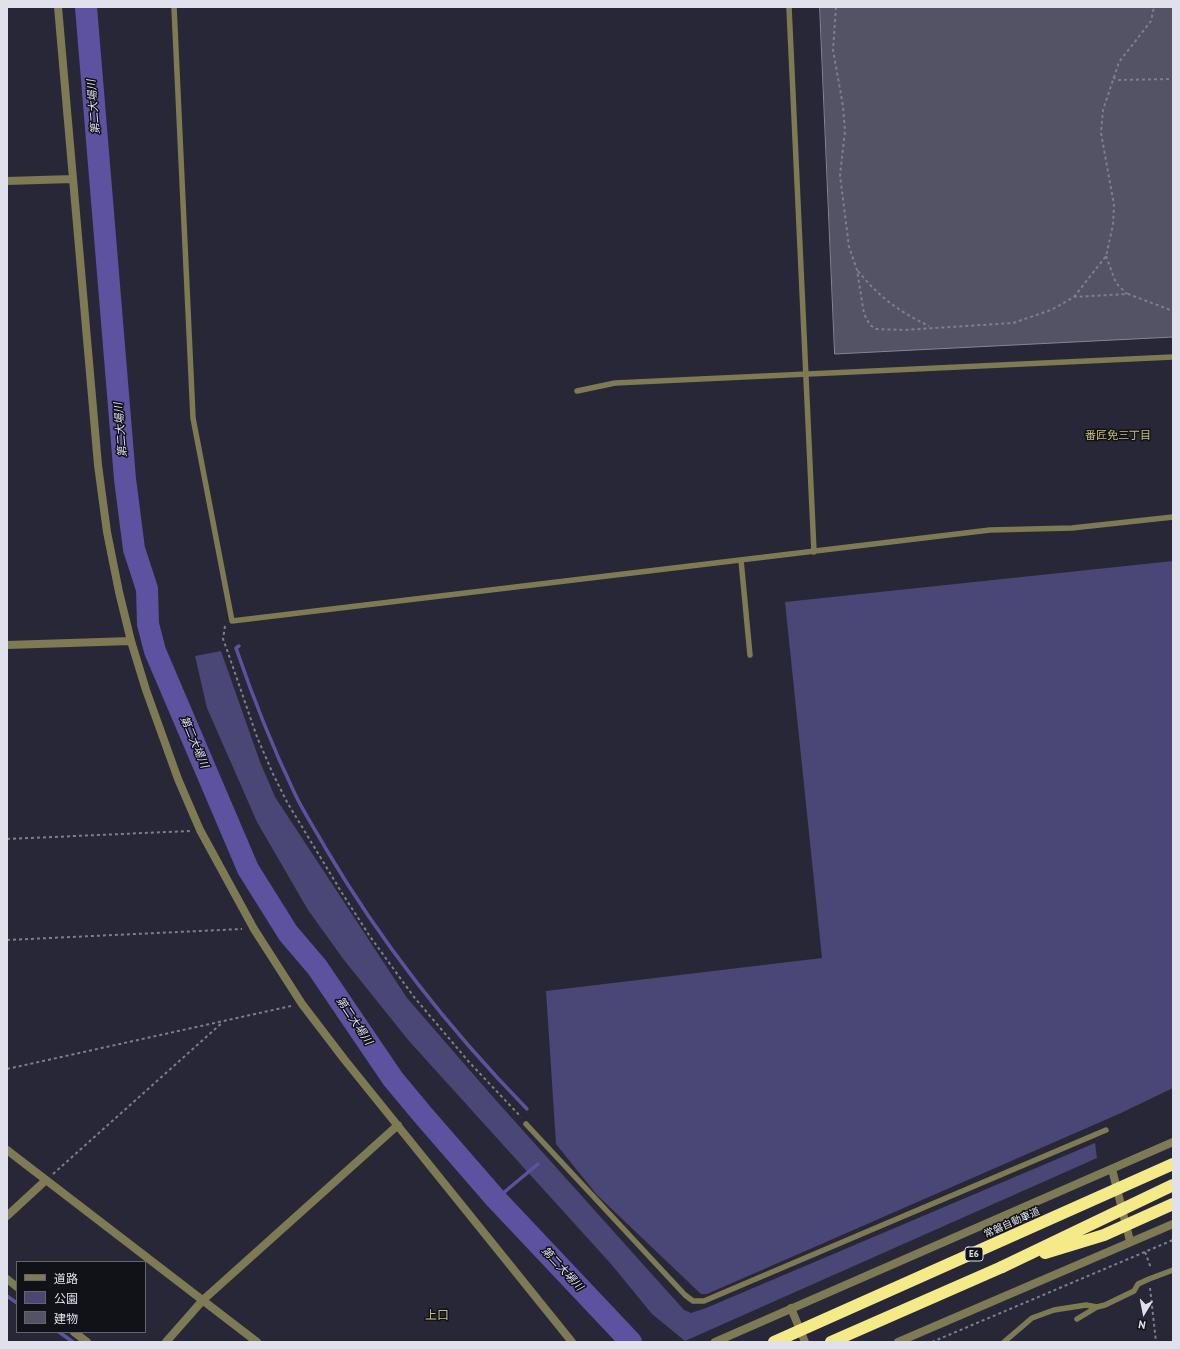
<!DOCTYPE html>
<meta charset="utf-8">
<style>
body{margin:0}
#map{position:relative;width:1180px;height:1349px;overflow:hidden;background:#282738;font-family:"PT Sans","Noto Sans JP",sans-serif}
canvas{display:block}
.frame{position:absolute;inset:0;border:8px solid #e1e1ec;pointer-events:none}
.legend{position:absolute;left:16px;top:1261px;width:130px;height:72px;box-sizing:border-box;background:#111118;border:1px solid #64646d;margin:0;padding:5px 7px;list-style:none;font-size:12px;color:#e1e1ec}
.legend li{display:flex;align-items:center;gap:8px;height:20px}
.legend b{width:20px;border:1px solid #64646d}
.north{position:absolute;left:1124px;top:1293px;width:40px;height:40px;-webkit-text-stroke:3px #111118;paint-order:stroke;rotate:190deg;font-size:11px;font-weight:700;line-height:16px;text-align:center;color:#e1e1ec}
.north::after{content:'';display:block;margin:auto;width:14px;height:18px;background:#e1e1ec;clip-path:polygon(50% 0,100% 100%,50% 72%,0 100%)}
</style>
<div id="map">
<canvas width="1180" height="1349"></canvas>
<div class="frame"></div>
<ul class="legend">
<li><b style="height:5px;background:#7d7a54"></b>道路</li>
<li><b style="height:11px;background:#4a4675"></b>公園</li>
<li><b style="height:11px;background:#545366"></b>建物</li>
</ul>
<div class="north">N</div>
</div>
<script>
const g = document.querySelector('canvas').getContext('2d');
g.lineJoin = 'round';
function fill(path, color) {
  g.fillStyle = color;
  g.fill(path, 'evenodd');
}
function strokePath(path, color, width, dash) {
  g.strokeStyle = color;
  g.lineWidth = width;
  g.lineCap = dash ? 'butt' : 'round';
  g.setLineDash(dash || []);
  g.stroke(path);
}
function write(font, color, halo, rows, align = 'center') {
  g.font = font + ' "PT Sans","Noto Sans JP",sans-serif';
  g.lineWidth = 3;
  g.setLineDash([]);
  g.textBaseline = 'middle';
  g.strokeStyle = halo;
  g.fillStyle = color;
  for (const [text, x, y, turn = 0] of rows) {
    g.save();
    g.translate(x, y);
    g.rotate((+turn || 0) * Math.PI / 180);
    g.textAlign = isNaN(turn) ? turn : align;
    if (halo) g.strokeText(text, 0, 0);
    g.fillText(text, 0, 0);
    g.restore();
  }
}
const green = new Path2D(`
 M1173 561V1088L1121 1113 707 1294H701L597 1195 556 1144 546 991 822 958 785 602Z
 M221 651 260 762 275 797 407 998 493 1097 684 1310 691 1313 706 1308 1095 1143 1097 1158 685 1341 652 1314 611 1264 409 1041 344 960 308 910 257 822 207 708 195 656Z`);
const stream = new Path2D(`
 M239 646 236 648C253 698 272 746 295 794 304 813 316 831 326 849 382 944 450 1030 527 1109
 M496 1199 538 1164
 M7 1296 17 1303
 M59 1332 73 1342`);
const river = new Path2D(`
 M86 7 125 479 134 549 147 589 148 624 155 651 248 869 288 933 317 967 393 1079 423 1115 496 1199 631 1342`);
const building = new Path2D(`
 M820 7H1173V337L835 354Z`);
const path = new Path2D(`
 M836 7 833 50 843 106 845 131 840 175 849 247 857 270 864 314 870 325 876 329 904 330 1013 323 1051 310 1074 297 1128 294 1173 311
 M1113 77 1117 80 1173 79
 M1106 256 1116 283 1127 294
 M858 271C879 297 898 311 929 326
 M1074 297 1106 256 1113 225 1114 205 1101 133 1103 110 1119 62 1151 21 1154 7
 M225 626 223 639 226 647 257 737 273 774 287 802 342 893 369 935 414 997 469 1062 521 1117
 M7 839 190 831
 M7 940 242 929
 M7 1069 291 1006
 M53 1174 223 1022
 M1145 1252 1151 1268
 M1150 1288 1156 1342
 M932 1342 1173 1240`);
const service = new Path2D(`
 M174 7 193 418 232 621 990 530 1072 528 1173 517
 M789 7 814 552
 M577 391 615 383 1173 357
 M741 560 750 655
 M526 1124 685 1295 693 1301H704L1106 1130
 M1077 1319 1097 1307
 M1004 1342 1032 1318 1054 1310 1086 1305 1097 1307 1105 1305 1134 1291 1138 1284 1149 1279 1173 1270`);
const minor = new Path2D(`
 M58 7 98 465 107 532 119 592 131 641 146 690 178 779 200 830 254 929 302 1004 344 1059 572 1342
 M7 181 72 179
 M7 645 131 641
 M7 1150 257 1342
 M1112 1169 1130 1241
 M7 1216 46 1180
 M791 1308 805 1342
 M166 1342 203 1300 398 1125
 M715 1342 1173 1142
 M898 1342 1173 1224`);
const tertiary = new Path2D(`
 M7 1279 17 1287
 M74 1332 87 1342`);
const motorway = new Path2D(`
 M831 1342 1002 1267`);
const motorwayBridge = new Path2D(`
 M1045 1253 1104 1235 1173 1204
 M1002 1267 1173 1185
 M774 1342 1173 1164`);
const shields = [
 [974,1254,18]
];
const shieldNames = [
 ["E6",974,1254]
];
const streetNames = [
 ["常磐自動車道",1012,1223,-24]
];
const waterNames = [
 ["第二大場川",94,107,-95],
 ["第二大場川",121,430,-95],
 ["第二大場川",194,742,67],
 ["第二大場川",354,1021,56],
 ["第二大場川",562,1269,47]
];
const neighbourhoodNames = [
 ["番匠免三丁目",1118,436]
];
const quarterNames = [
 ["上口",437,1316]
];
fill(green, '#4a4675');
strokePath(stream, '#5c529f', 3.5);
strokePath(river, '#5c529f', 22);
fill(building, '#545366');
strokePath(building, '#858499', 1);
strokePath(path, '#7f7e8c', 2, [3, 3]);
strokePath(service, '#7d7a54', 5.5);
strokePath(minor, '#7d7a54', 8);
strokePath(tertiary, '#7d7a54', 8);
strokePath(motorway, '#f4eb88', 12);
strokePath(motorwayBridge, '#f4eb88', 12);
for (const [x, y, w] of shields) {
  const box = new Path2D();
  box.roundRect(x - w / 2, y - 7, w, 14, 3);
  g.fillStyle = '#111118';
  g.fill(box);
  strokePath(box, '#e1e1ec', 1);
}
write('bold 9px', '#e1e1ec', null, shieldNames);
write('10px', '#e1e1ec', '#111118', streetNames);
write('italic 11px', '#dedef4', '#111118', waterNames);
write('11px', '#c8c274', '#111118', neighbourhoodNames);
write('12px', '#c8c274', '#111118', quarterNames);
</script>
